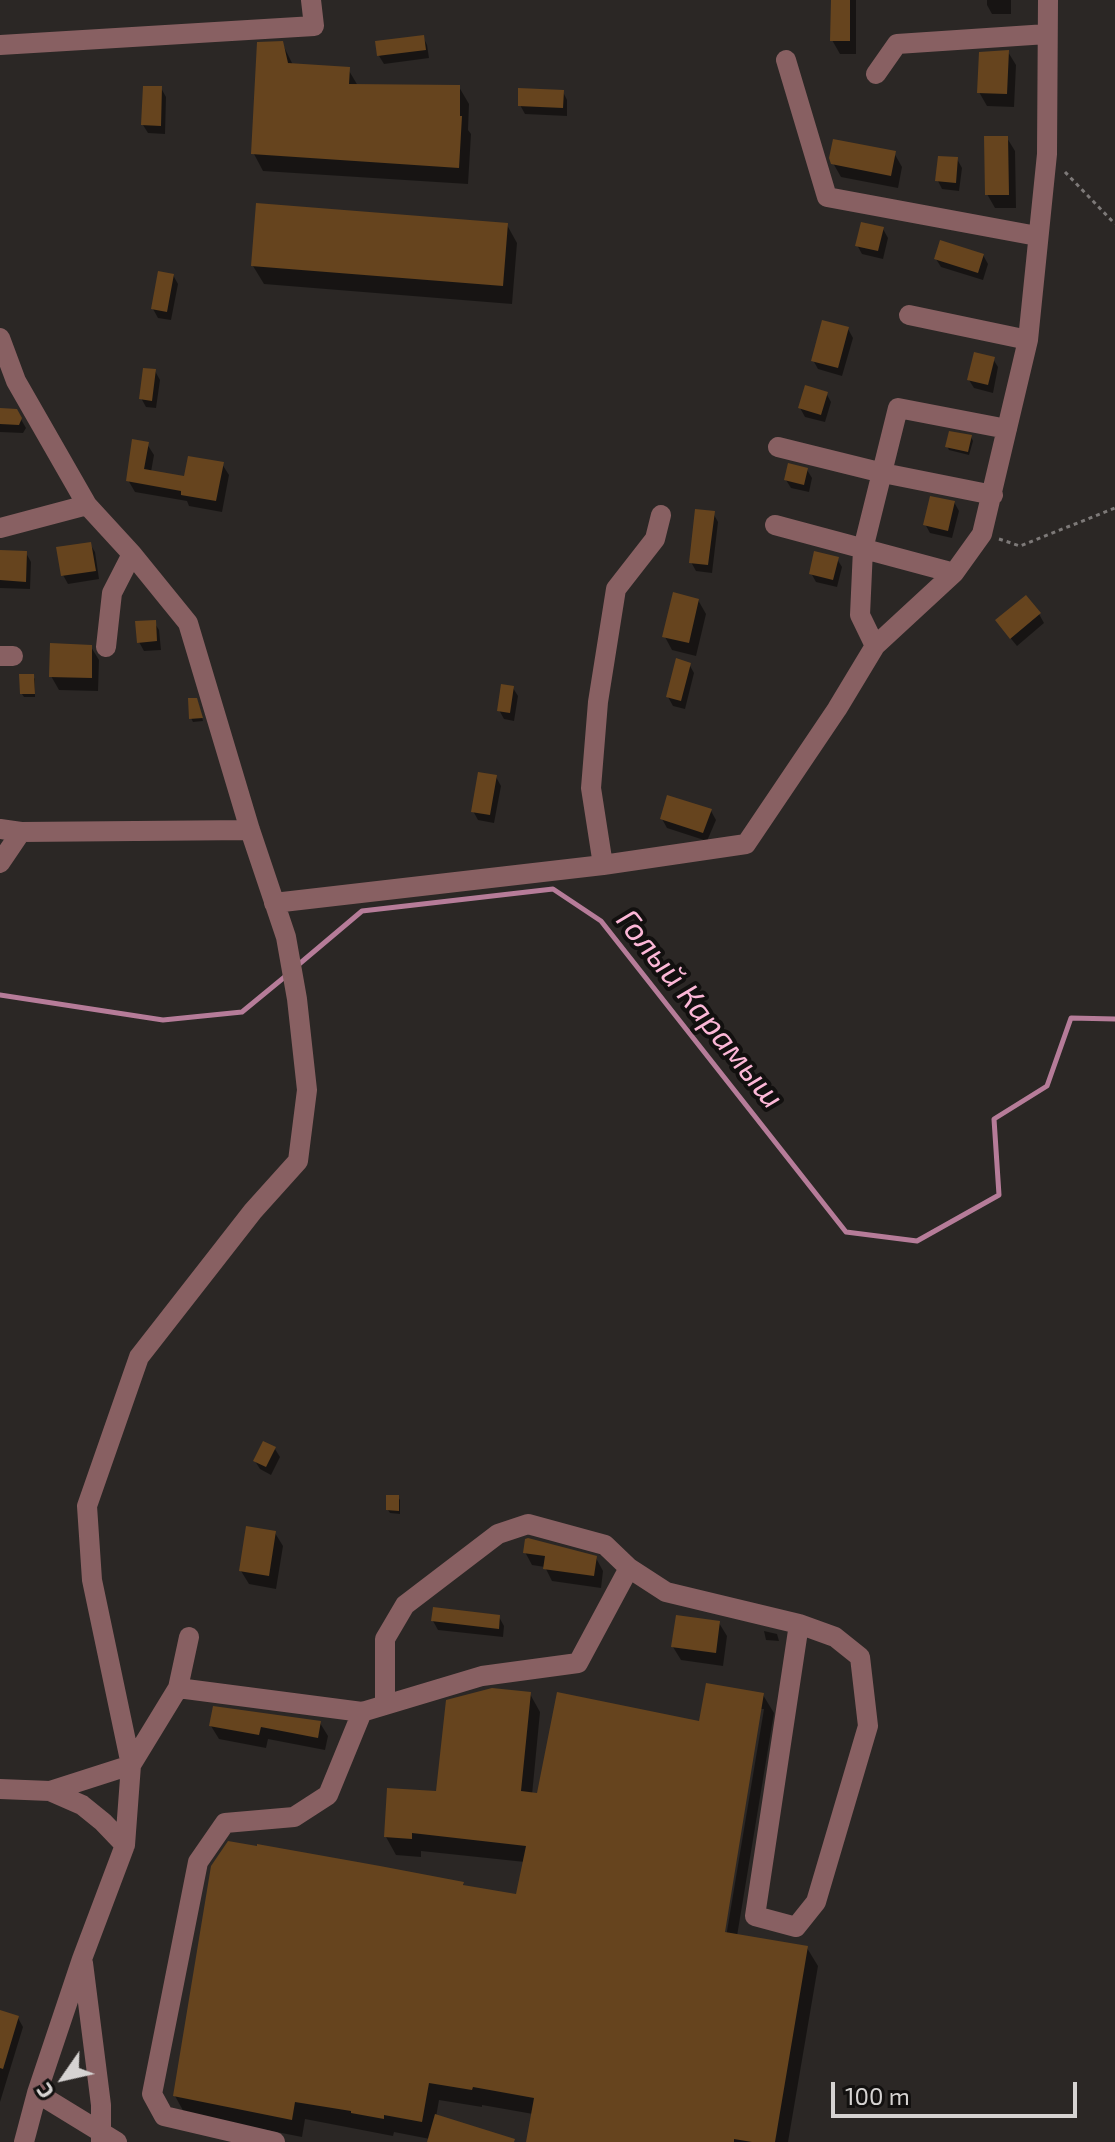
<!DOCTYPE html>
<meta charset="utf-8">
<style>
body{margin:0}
#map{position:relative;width:1115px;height:2142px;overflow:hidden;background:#2b2725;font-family:"Exo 2",sans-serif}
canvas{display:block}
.north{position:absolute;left:24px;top:2038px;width:80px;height:80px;-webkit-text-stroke:6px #12100f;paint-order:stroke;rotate:236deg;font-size:22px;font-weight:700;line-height:32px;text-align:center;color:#d6d3d2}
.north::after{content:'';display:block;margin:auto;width:28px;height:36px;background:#d6d3d2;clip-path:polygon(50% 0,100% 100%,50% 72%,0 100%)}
.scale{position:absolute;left:831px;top:2082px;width:246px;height:36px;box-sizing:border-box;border:4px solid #d6d3d2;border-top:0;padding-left:10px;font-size:24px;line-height:28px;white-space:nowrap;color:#d6d3d2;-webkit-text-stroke:6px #12100f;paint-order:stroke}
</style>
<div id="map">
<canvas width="1115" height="2142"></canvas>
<div class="north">С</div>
<div class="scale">100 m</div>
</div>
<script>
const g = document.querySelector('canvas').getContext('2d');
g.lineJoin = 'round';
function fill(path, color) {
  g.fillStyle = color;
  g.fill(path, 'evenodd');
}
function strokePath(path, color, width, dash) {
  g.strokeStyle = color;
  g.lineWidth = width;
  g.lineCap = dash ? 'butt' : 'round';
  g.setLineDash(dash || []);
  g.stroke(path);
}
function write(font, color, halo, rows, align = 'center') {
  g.font = font + ' "Exo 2",sans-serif';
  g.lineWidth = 8;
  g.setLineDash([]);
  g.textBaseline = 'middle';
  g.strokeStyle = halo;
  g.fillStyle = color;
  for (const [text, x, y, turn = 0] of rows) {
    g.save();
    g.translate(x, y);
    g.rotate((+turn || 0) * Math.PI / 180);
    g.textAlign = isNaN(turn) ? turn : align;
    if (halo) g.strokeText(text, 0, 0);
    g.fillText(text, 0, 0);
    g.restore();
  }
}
const shadow = new Path2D(`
 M833 0H856V54H840L832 40Z
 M987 0H1011V14H992L987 5Z
 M423 37 427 45 429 58 384 64 379 56Z
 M282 43 293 65 348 69 358 86 459 87 469 104 468 130 471 134 468 184 263 171 254 154Z
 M1008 52 1016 65 1014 107 987 106 979 92Z
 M161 88 166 97 165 134 148 133 143 125Z
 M563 92 567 100V116L525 114 520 105Z
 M1007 138 1015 151 1016 208H995L987 194Z
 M894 153 902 167 898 188 841 177 833 163Z
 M957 159 962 168 959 191 942 189 938 181Z
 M507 225 517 243 512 304 264 284 253 266Z
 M883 229 888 238 883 259 862 254 857 245Z
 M983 255 988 264 983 280 941 267 936 259Z
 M173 275 178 284 171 320 158 318 153 309Z
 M848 329 853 338 842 376 818 369 813 360Z
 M993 359 998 367 993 393 974 388 969 380Z
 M155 371 160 380 156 408 146 407 141 398Z
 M826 393 831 402 825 422 805 417 800 408Z
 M0 410 16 411 26 428 23 433 0 432Z
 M971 437 973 441 969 455 949 450 947 446Z
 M147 444 154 455 151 472 186 478 222 464 229 475 222 512 189 506 187 501 135 492 128 480Z
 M807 470 812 478 809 492 791 488 786 480Z
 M954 502 959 511 952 538 930 533 925 524Z
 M713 513 718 522 712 573 696 571 691 562Z
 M90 544 95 552 99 579 68 584 63 575Z
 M0 552 26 553 31 562 30 589 0 588Z
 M837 559 842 567 837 587 816 582 811 573Z
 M698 600 706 614 696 656 672 650 665 637Z
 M1039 614 1044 623 1017 646 1003 629Z
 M154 622 159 630 161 650 144 651 139 642Z
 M91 647 99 660 98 691 59 690 51 676Z
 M689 664 694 673 685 709 673 706 668 697Z
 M33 676 35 679V697H24L22 694Z
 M513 688 518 696 514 721 504 719 499 710Z
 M198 703 203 721 193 722 191 718Z
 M496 777 501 786 494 823 478 820 473 811Z
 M711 811 716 820 707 841 667 828 662 819Z
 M275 1449 280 1457 271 1475 260 1469 255 1461Z
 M398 1497 400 1500V1514L390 1513 388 1510Z
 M275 1533 283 1546 276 1589 249 1584 241 1571Z
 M525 1552 596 1558 603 1571 601 1588 552 1581 545 1567 532 1565Z
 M499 1617 504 1626 503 1637 438 1630 433 1621Z
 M719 1623 727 1636 723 1666 681 1660 673 1647Z
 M764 1631 777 1634 779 1641 766 1640Z
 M530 1694 540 1712 532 1795 538 1796 763 1695 774 1713 737 1936 807 1948 818 1966 788 2142H528L533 2114 482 2105V2107L439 2100 436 2117 501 2142H429L430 2139 394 2132 393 2136 305 2119 302 2137 185 2114 175 2096 463 1884 465 1887 518 1897 525 1862 421 1851V1857L396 1855 386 1837 438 1793ZM760 1709H764L725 1943 721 1942Z
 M320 1723 328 1736 325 1750 268 1739 266 1748 219 1739 211 1726Z
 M0 2012 18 2018 23 2027 0 2102Z`);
const stream = new Path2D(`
 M298 965 362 911 553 889 601 921 846 1232 917 1241 999 1195 994 1119 1047 1086 1071 1018 1115 1019
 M0 995 163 1020 242 1012 287 975`);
const building = new Path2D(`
 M831 0H850V41H830Z
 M424 35 426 50 377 56 375 41Z
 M283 41 288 63 350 67 349 84 460 85V116H462L459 168 251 154 257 42Z
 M1009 50 1007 94 977 93 979 52Z
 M143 86H162L161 126 141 125Z
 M518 88 564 90 563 108 518 106Z
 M984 136H1008L1009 195H985Z
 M833 139 896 151 891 176 831 164 829 158Z
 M938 156 958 157 956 183 935 181Z
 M256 203 508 223 503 286 251 266Z
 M861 222 884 227 878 251 855 246Z
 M940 240 984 254 978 273 934 259Z
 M158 271 174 274 167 312 151 309Z
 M822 320 849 327 838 368 811 361Z
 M974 352 995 357 988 385 967 380Z
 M143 368 156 369 152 401 139 399Z
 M805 385 828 392 821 415 798 408Z
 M0 408 17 409 22 418 19 425 0 424Z
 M949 431 972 435 968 452 945 447Z
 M132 439 149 442 144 469 184 476 188 456 224 462 216 501 181 495V491L126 481Z
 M788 463 808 468 804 485 784 480Z
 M930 496 955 501 948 531 923 525Z
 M695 509 715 511 708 565 689 563Z
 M91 542 96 571 61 576 56 547Z
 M0 550 27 551 26 582 0 580Z
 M814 551 839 557 833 580 809 574Z
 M673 592 699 599 689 643 662 637Z
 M1026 595 1041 613 1010 639 995 620Z
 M156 620 157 641 137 643 135 621Z
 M50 643 92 645V678L49 677Z
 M676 658 691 663 681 701 666 697Z
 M19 674H34L35 694H20Z
 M501 684 514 686 510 713 497 711Z
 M188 698H197L203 718 189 719Z
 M478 772 497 775 490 815 471 812Z
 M667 795 712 809 703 833 660 819Z
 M263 1441 276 1447 266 1467 253 1461Z
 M386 1495H399V1511L386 1510Z
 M246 1526 276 1531 269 1576 239 1571Z
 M528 1538 597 1556 594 1576 543 1569 545 1556 523 1553 525 1539Z
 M433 1607 500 1615 499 1629 431 1621Z
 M676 1615 720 1621 716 1653 671 1647Z
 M706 1683 764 1693 725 1932 808 1946 775 2142H752L734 2139V2142H526L534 2098 473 2087 472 2090 429 2083 422 2122 384 2115V2119L351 2113V2111L295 2102 292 2120 173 2096 211 1866 228 1841 257 1846V1844L380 1866 464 1882 463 1885 516 1894 526 1846 412 1833V1839L384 1837 387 1788 436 1791 446 1700 492 1688 531 1692 521 1791 537 1793 557 1692 699 1721Z
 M213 1706 321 1721 318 1738 261 1727 259 1735 209 1726Z
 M0 2010 19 2016 3 2069 0 2068Z
 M435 2114 515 2139 514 2142H427Z`);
const path = new Path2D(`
 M1065 172 1115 224
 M999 539 1020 546 1115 508`);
const minor = new Path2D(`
 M0 45 314 26 311 0
 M786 60 827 197 1037 236
 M876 74 897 44 1047 34
 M909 315 1028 340
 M0 338 16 381 87 505 132 554 188 623 250 830 286 937 297 999 307 1090 298 1161 253 1211 139 1357 87 1506 92 1580 131 1765 125 1845 82 1959 37 2093 24 2142
 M778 447 883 473 993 495
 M775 525 954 573
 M0 528 87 505
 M875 646 860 615 863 549 898 408 1007 429
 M106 647 112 593 132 554
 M0 656H13
 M0 829 21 832
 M0 863 21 832 250 830
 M603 865 591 788 598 702 616 589 655 539 661 515
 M274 903 603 865 746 844 837 709 875 646 954 573 982 534 1028 340 1047 154 1048 0
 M178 1688 362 1712 482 1676 578 1663 629 1568 666 1592 799 1624 755 1916 796 1927 816 1902 868 1726 860 1657 835 1637 799 1624
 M385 1705V1639L405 1605 498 1534 528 1524 605 1545 629 1568
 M0 1789 50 1791 131 1765 178 1688 189 1637
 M50 1791 82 1805 103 1822 125 1845
 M83 1963 101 2105V2142
 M37 2093 117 2142
 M275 2142 164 2116 152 2094 198 1862 225 1823 294 1817 328 1795 362 1712`);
const waterNames = [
 ["Голый Карамыш",700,1009,51]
];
fill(shadow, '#0007');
strokePath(stream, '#b67c99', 5);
fill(building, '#66441e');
strokePath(path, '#7d7978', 3, [4, 4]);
strokePath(minor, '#886062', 20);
write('italic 32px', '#fcb7d7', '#12100f', waterNames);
</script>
